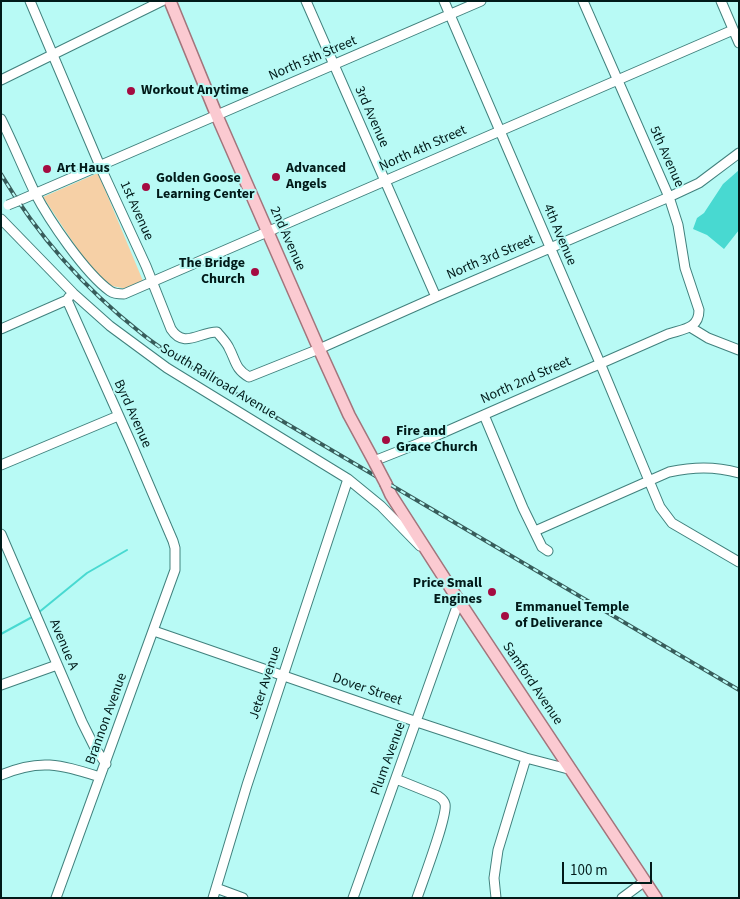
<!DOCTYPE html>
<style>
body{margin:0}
#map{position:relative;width:740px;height:899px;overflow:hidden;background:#b8faf5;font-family:"Source Sans 3",sans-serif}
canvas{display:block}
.frame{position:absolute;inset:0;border:2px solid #011a19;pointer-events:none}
.scale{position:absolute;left:562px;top:862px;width:90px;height:22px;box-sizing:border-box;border:2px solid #011a19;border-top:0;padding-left:6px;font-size:15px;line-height:18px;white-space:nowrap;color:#011a19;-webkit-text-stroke:4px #b8faf5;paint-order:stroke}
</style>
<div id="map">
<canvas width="740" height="899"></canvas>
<div class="frame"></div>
<div class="scale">100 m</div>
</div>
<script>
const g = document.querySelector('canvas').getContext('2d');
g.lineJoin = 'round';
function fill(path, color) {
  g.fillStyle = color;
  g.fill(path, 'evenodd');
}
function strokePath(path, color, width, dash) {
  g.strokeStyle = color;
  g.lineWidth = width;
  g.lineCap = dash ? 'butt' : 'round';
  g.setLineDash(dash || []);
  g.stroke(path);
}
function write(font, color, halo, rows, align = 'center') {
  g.font = font + ' "Source Sans 3",sans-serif';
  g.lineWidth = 4;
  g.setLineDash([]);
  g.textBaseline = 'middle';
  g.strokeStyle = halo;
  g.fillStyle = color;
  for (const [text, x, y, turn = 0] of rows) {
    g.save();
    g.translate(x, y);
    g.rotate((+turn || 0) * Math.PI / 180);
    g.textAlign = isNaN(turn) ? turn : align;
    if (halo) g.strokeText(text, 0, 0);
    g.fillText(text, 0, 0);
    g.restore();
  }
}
const green = new Path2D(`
 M98 173 143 281 127 289 112 286 92 271 43 197Z`);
const water = new Path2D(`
 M739 170V230L724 249 707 235 693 229 697 218 704 213 723 184Z`);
const stream = new Path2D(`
 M38 613 87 573 127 550
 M1 634 34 616`);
const minor = new Path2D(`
 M30 1 100 166 146 266 171 329C184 349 199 332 217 332 221 337 227 343 229 348 236 361 235 369 249 377L319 349 436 297 669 197 699 183 739 153
 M306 1 436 297
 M444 1 600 363 660 507 672 523 739 562
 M721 1 739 43
 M1 80 162 1
 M1 119C13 143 23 168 35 193 49 220 85 273 110 291 114 294 119 294 124 294L733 30
 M18 201 481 1
 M1 219 73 293 110 326 167 368 348 479 381 506 420 546
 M690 327 708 338 739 350
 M1 329 67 300 69 297
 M484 415 523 508 542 547 548 551
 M374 461 422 442 668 334C683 329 699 329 699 310L685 268 678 225 669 197 583 1
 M1 465 118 416
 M535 531 669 472C693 467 714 466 739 473
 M1 534 82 722 95 748 106 764
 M154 631 417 722 526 758 572 770
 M1 685 57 665
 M1 775C41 758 61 765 100 777
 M396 779 438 796C441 798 444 800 445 804 448 815 422 883 417 898
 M216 888 243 898
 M56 898 175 570V548L173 541 131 443 67 300
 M213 898 247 785 348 479
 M353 898 459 601
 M496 898 494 878 498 850 526 758
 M622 898 645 881`);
const major = new Path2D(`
 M170 1 217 116 319 349 349 415 375 463
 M386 484 391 495 459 601 656 898`);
const rail = new Path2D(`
 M1 174C37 235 85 289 141 333 165 353 194 368 221 385L739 690`);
const minorBridge = new Path2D(`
 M8 205 18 201`);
const majorBridge = new Path2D(`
 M375 463 386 484`);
const markers = [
 [131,91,5,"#a40b41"],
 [47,169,5,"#a40b41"],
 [276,177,5,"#a40b41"],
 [146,187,5,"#a40b41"],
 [255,272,5,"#a40b41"],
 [386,440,5,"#a40b41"],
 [492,592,5,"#a40b41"],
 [505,616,5,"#a40b41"]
];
const streetNames = [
 ["North 5th Street",313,59,-23],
 ["3rd Avenue",371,117,66],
 ["North 4th Street",423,149,-24],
 ["5th Avenue",666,157,66],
 ["1st Avenue",136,211,66],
 ["4th Avenue",559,235,67],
 ["2nd Avenue",287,239,66],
 ["North 3rd Street",491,258,-23],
 ["North 2nd Street",526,381,-24],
 ["South Railroad Avenue",218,382,31],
 ["Byrd Avenue",132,414,66],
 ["Avenue A",63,645,67],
 ["Jeter Avenue",266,683,-72],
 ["Samford Avenue",532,684,56],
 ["Dover Street",367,690,19],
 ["Brannon Avenue",107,719,-70],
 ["Plum Avenue",389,759,-70]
];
const poiNames = [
 ["Workout Anytime",141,91],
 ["Art Haus",57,169],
 ["Advanced",286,169],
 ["Angels",286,185],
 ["Golden Goose",156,179],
 ["Learning Center",156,195],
 ["The Bridge",245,264,"right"],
 ["Church",245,280,"right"],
 ["Fire and",396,432],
 ["Grace Church",396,448],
 ["Price Small",482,584,"right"],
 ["Engines",482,600,"right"],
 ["Emmanuel Temple",515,608],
 ["of Deliverance",515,624]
];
fill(green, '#f6d0a6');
fill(water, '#48d9d1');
strokePath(stream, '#48d9d1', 2);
strokePath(minor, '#41817d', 11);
strokePath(major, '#a2757c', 14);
strokePath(minor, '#fff', 9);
strokePath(major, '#fbcad1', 11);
strokePath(rail, '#385d5b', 4);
strokePath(rail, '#b8faf5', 2, [5.5]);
strokePath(minorBridge, '#41817d', 11, []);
strokePath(majorBridge, '#a2757c', 14, []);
strokePath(minorBridge, '#fff', 9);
strokePath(majorBridge, '#fbcad1', 11);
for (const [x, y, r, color] of markers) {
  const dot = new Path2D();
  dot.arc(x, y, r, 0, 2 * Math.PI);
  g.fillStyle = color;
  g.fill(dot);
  strokePath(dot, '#b8faf5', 2);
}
write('14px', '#011a19', '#b8faf5', streetNames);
write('bold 14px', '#011a19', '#b8faf5', poiNames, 'left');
</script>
